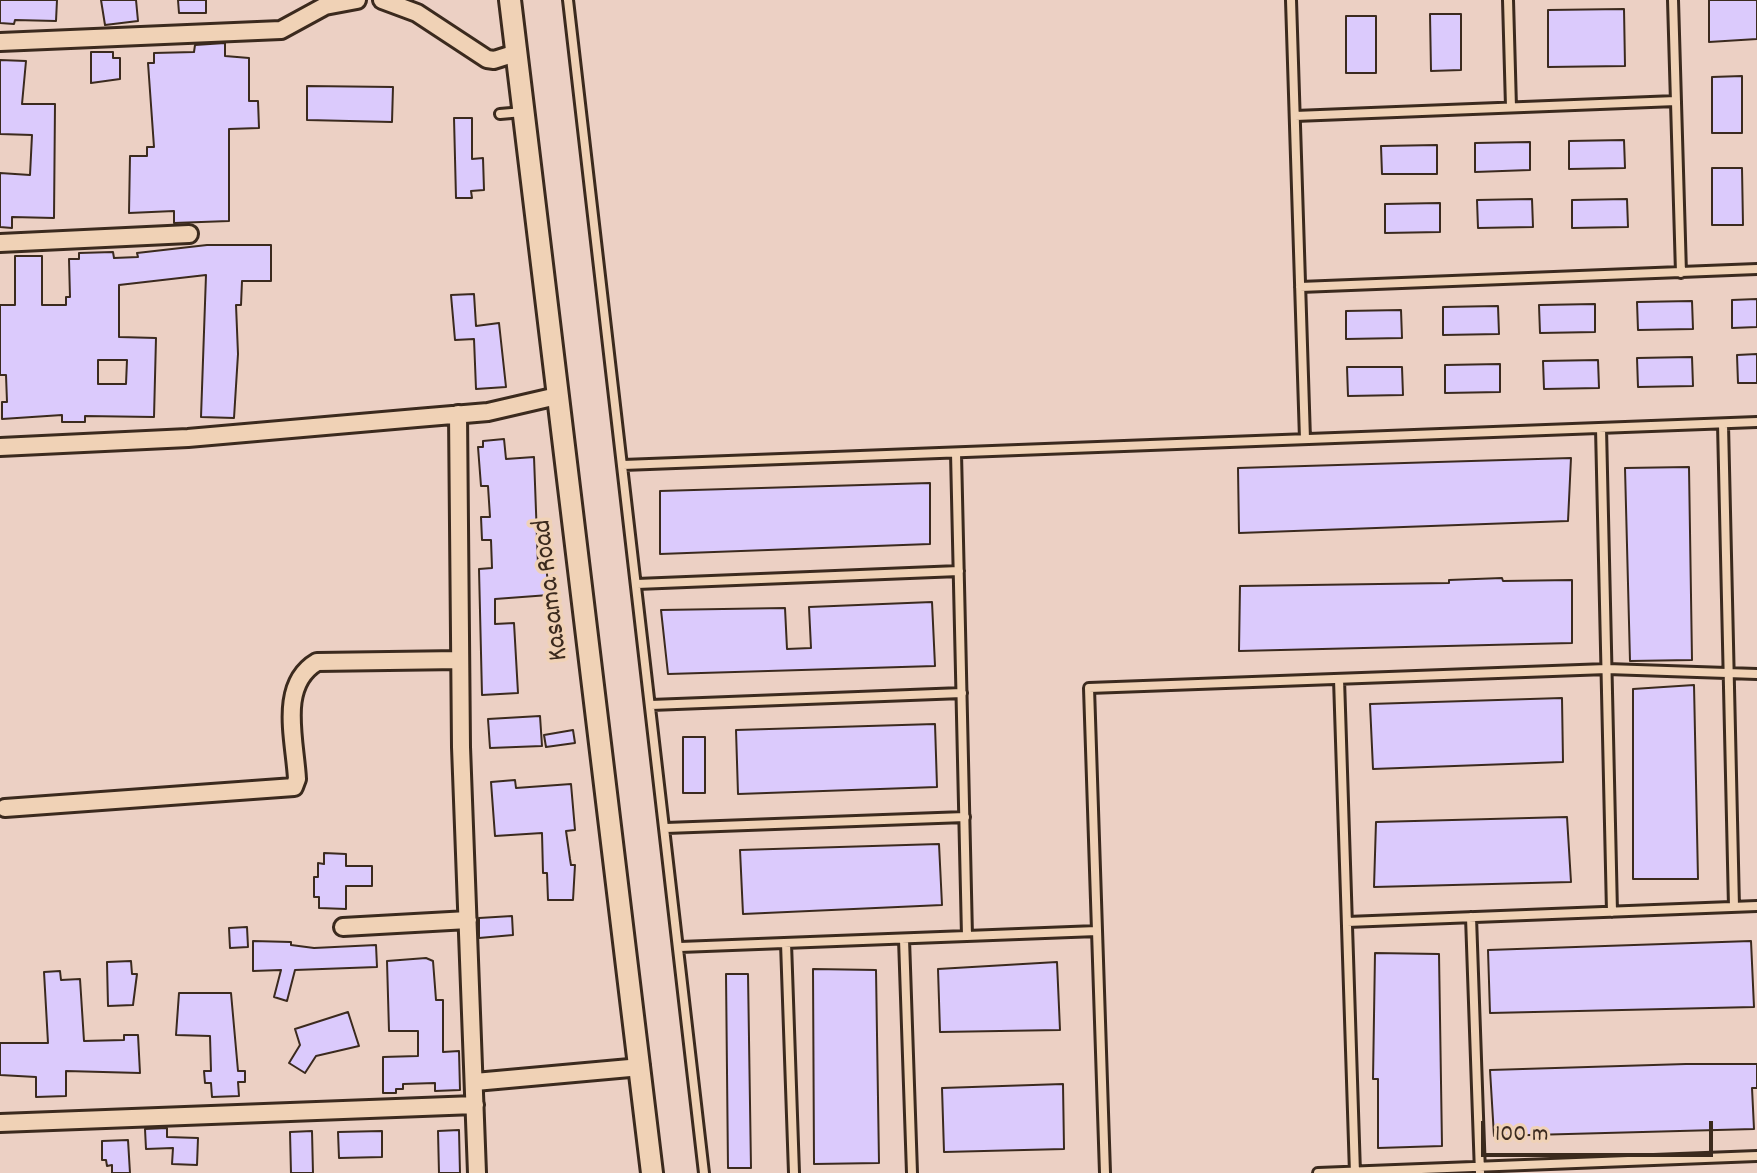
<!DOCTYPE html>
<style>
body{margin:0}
#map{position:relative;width:1757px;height:1173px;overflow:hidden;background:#ecd0c4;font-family:Dekko,sans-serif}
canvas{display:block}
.scale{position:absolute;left:1481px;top:1121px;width:232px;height:36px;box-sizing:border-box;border:4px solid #3b2a1e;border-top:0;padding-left:10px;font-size:24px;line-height:28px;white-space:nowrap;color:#3b2a1e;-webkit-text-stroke:6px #f0d2b6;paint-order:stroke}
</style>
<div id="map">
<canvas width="1757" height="1173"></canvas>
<div class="scale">100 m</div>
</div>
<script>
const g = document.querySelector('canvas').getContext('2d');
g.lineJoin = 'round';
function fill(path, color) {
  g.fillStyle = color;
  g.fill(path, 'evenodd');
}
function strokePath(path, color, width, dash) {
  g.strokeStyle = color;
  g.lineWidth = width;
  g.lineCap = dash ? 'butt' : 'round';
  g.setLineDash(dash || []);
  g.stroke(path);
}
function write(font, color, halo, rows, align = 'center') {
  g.font = font + ' Dekko,sans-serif';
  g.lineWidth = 7;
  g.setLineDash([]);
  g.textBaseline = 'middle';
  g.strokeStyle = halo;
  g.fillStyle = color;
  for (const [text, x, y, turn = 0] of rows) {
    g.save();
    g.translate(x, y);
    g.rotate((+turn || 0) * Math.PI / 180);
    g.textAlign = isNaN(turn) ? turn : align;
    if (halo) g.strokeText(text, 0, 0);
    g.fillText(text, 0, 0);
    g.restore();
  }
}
const building = new Path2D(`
 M0 0H57L56 21 15 20 14 24 0 23Z
 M101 0H136L138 21 105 25Z
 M178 0H206V13H179Z
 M1709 0H1757V39L1709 42Z
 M1624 9 1625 66 1548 67V10Z
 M1430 14H1461V70L1431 71Z
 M1346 16H1376V73H1346Z
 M225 43V56L249 58V101H258L259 128 229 129V221L174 223V211L129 213 130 156H147V147H154L148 63H154V53L194 52 195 45Z
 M91 52H113V58H120V79L91 83Z
 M0 60 26 61 22 104H55L54 218 12 217V228L0 227V173L30 175 32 135 0 134Z
 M1742 76V133H1712V77Z
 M307 86 393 87 392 122 307 120Z
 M454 118H472V159L483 158 484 190 471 191 472 198H456Z
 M1624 140 1625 168 1569 169V141Z
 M1530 142V170L1475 172V143Z
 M1437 145V174H1382L1381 146Z
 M1712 168H1742L1743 225H1712Z
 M1532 199 1533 227 1478 228 1477 200Z
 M1627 199 1628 227 1572 228V200Z
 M1440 203V232L1385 233V204Z
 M207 245H271V281H242L241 305H236L238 354 234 418 201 417 206 275 119 285V337L156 338 154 417 85 416V422H62V415L2 419V402H7L6 375H0V305H15V256H42V305H66V297H70L69 259H79V253L113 252 114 258 138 257 137 253ZM98 360H127L126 384H98Z
 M474 294 476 326 499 323 506 387 476 389 474 339 455 340 451 295Z
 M1757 299V327L1732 328V300Z
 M1692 301 1693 329 1638 330 1637 302Z
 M1595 304V332L1540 333 1539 305Z
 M1498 306 1499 334 1443 335V307Z
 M1401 310 1402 338 1346 339V311Z
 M1757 354V383H1738L1737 355Z
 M1692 357 1693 386 1638 387 1637 358Z
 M1598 360 1599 388 1544 389 1543 361Z
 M1500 364V392L1445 393V365Z
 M1347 367H1402L1403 395 1348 396Z
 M504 439 506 459 534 457 538 565 546 564 549 595 495 599V624L514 623 518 693 482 695 479 569 492 568 491 540H482L481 517H490L488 486H481L478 447H483V441Z
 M1571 458 1568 521 1239 533 1238 468Z
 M1689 467 1692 660 1630 661 1625 468Z
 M930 483V544L660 554V491Z
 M1502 578 1503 581 1572 580V643L1239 651 1240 586 1449 583V580Z
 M932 602 935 666 668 674 661 610 785 608 787 649 811 648 809 607Z
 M1694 685 1698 879H1633V689Z
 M1562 698 1563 762 1373 769 1370 704Z
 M540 716 542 746 490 748 488 719Z
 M935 724 937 787 738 794 736 730Z
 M573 730 575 743 546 747 544 735Z
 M683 737H705V793H683Z
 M515 780 516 788 571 784 575 830 566 831 570 859 571 865H575L573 900H548L547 873H543L542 833 495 836 491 782Z
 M1567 817 1571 882 1374 887 1376 822Z
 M939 844 942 905 743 914 740 850Z
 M324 853 346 854V866H372V886H346V909L319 908V897H314V877H318V863L324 864Z
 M512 916 513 935 479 938V918Z
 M247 927 248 947 230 948 229 928Z
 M253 941 291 942V945L314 948 376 945 377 967 295 970 287 1001 274 997 281 970 253 971Z
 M1751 941 1754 1007 1490 1013 1488 950Z
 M1375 953 1439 954 1442 1146 1378 1148V1079H1373Z
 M426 958 433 961 436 1000H443V1052L459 1051 460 1090 435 1091V1083L403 1084V1089H396V1093H383V1057L418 1056V1031H389L387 961Z
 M131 961 132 974H137L133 1005 108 1006 107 962Z
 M1057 962 1060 1030 940 1032 938 969Z
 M813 969 876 970 879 1163 814 1164Z
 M60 971 61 980 80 979 84 1041 124 1040V1035H138L140 1073 66 1071V1096L36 1097V1077L0 1075V1043H48L44 972Z
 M726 974H748L751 1168H728Z
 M179 993H231L238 1071H245V1082H238L239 1096 212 1097 211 1083H205L204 1071H211L210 1036 176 1035Z
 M348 1012 359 1046 316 1056 305 1073 289 1063 300 1045 295 1029Z
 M1686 1064H1757V1088H1752L1754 1129 1494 1136 1490 1070Z
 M1063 1084 1064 1149 944 1152 942 1088Z
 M167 1128V1137L198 1138 197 1165 172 1164 173 1148 146 1149 145 1129Z
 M459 1130 460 1173H439L438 1131Z
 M312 1131 313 1173H291L290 1132Z
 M382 1131V1157L339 1158 338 1132Z
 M128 1140 130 1173H112V1165L107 1166 106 1160H102V1141Z`);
const service = new Path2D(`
 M568 0 704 1173
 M1291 0 1305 439
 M1508 0 1511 107
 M1673 0 1681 273
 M500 114 523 112
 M1295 116 1676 101
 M1300 287 1757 269
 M1723 424 1734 907
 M1601 428 1612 912
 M956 453 967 936
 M623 465 1757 422
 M637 584 959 571
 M1339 679 1355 1173
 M651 705 962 693
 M666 828 965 817
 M1471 917 1480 1173
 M1347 922 1757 906
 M904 939 912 1173
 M786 943 794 1173
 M680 947 1097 931
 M1105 1173 1089 688 1607 669 1757 674
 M1318 1173 1757 1156`);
const minor = new Path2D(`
 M382 0 417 13 487 59 494 60 516 53
 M0 42 281 30 325 6 357 0
 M0 243 189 234
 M458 414 461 747 477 1173
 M0 447 188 438 417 418 488 412 557 396
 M5 808 294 787 297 779C295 740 278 685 317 662L460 660
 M343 927 468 920
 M475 1082 641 1067
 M0 1123 475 1105`);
const tertiary = new Path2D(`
 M510 0 652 1173`);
const streetNames = [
 ["Kasama Road",553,590,-97]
];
fill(building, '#dbcafc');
strokePath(building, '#3b2a1e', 2);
strokePath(service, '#3b2a1e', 14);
strokePath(minor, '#3b2a1e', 22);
strokePath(tertiary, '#3b2a1e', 26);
strokePath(service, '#f0d2b6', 8);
strokePath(minor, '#f0d2b6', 16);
strokePath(tertiary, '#f0d2b6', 20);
write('28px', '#3b2a1e', '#f0d2b6', streetNames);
</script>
